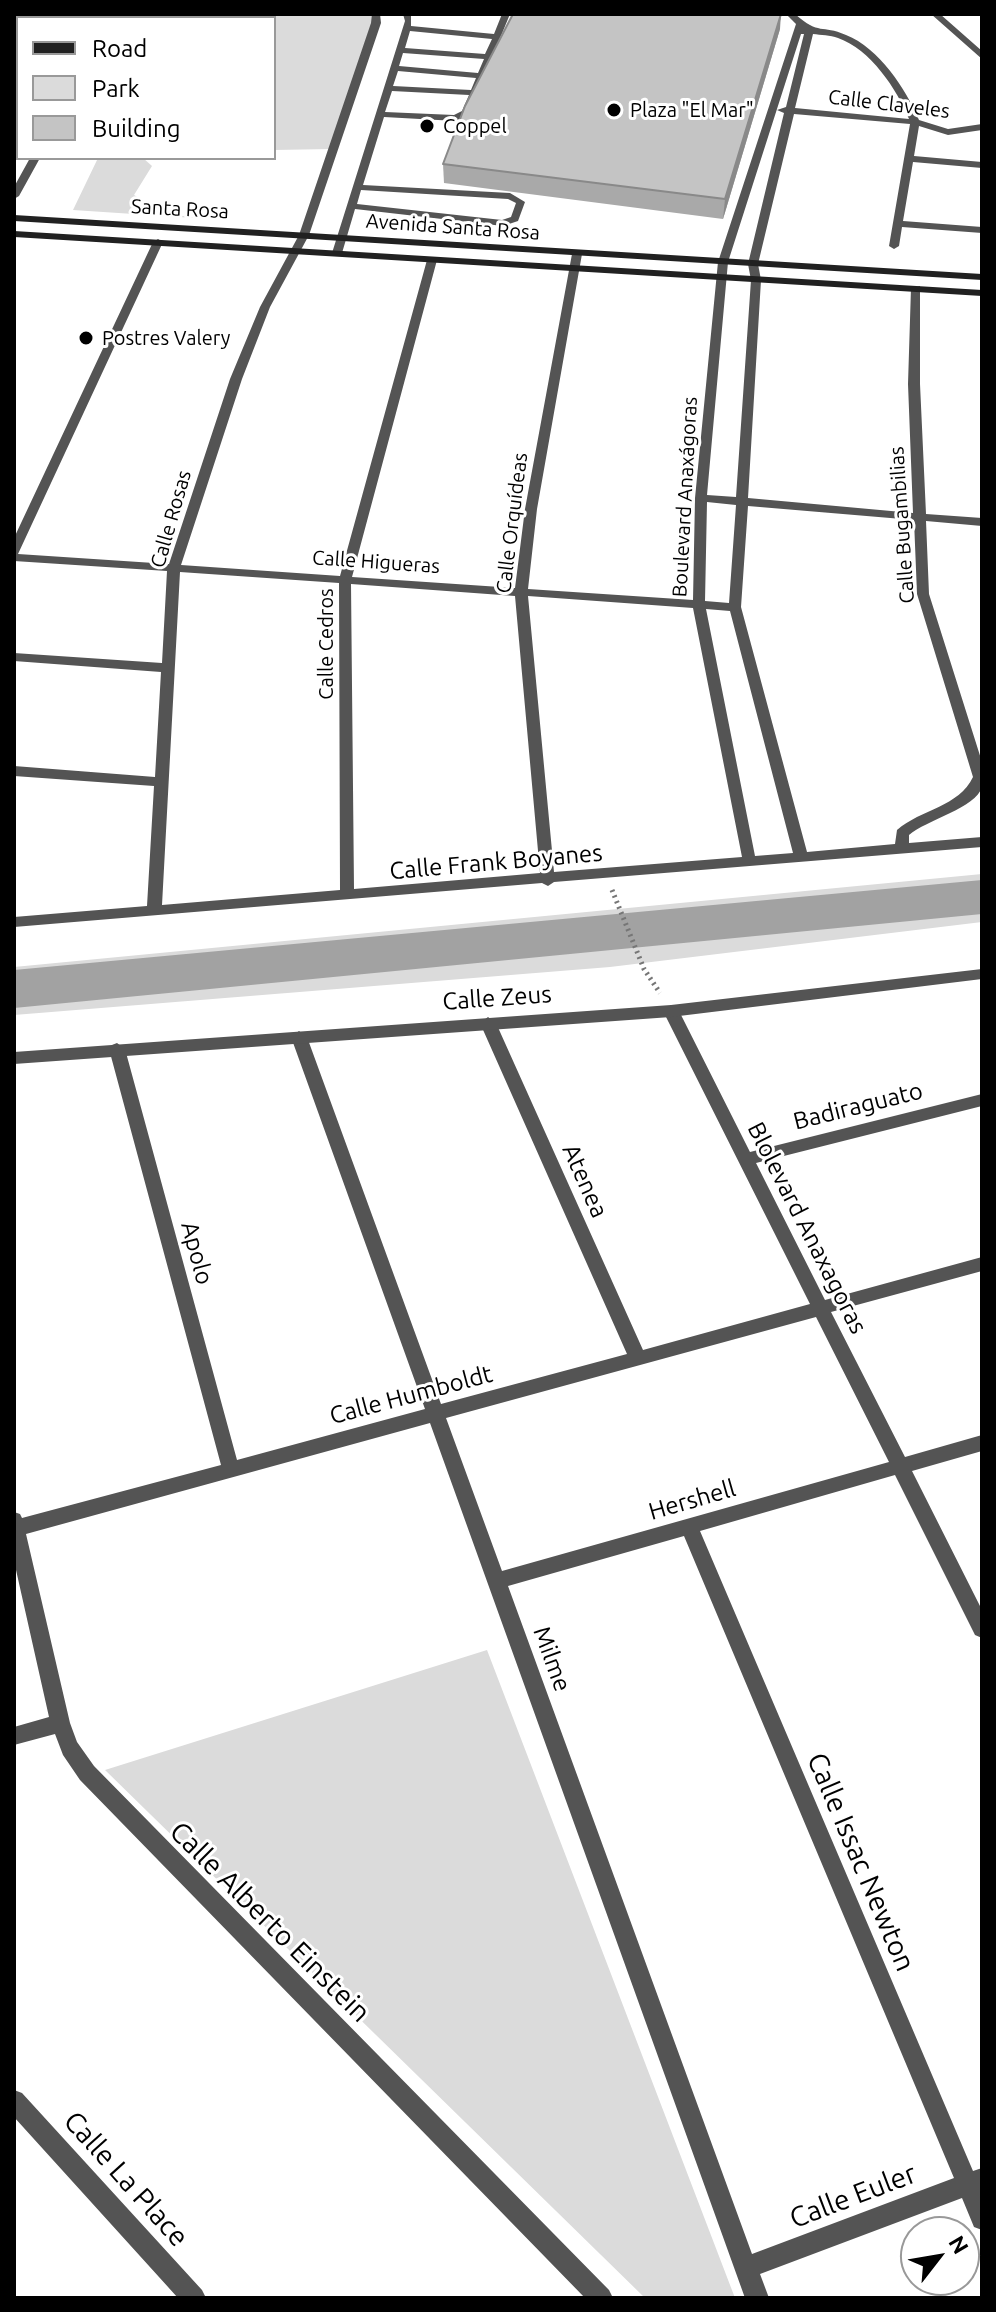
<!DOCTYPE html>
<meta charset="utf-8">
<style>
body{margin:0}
#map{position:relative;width:996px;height:2312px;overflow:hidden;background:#fff;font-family:Ubuntu,sans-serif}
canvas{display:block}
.frame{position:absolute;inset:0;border:16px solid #000;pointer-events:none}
.legend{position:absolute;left:16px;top:16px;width:260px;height:144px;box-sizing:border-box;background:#fff;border:2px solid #999;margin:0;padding:10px 14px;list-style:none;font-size:24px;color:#000}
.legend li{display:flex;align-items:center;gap:16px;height:40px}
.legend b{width:40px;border:2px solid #999}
.north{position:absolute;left:900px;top:2216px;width:80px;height:80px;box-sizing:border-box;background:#fff;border:2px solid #999;border-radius:50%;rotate:59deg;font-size:22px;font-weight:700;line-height:32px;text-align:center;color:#000}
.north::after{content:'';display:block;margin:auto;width:28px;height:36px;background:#000;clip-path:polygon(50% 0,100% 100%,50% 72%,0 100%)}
</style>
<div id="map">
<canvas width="996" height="2312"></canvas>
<div class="frame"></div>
<ul class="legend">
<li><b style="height:10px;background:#212121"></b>Road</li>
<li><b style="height:22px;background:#dbdbdb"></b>Park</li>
<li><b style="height:22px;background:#c4c4c4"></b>Building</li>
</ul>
<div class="north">N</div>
</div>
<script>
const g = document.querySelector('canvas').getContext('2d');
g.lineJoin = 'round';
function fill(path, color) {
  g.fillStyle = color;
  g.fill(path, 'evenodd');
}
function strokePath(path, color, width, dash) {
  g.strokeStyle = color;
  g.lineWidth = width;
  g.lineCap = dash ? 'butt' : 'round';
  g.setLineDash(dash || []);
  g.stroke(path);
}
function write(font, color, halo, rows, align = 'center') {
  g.font = font + ' Ubuntu,sans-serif';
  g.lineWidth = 6;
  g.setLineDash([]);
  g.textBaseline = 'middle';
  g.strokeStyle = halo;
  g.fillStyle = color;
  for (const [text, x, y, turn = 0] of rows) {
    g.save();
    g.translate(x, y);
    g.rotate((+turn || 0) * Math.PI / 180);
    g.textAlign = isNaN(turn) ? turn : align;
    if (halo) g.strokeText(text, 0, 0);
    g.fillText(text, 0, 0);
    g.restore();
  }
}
const green = new Path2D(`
 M286 14H376L332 149 274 150V18H261Z
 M98 158H143L152 166 134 195 143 200 129 206 194 218 73 210Z
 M982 874V922L610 967 14 1015V967Z
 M487 1650 735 2298H645L105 1770Z`);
const river = new Path2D(`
 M982 880V914L14 1008V970Z`);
const path = new Path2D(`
 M612 890 644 969 660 993`);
const service = new Path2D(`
 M403 14H411V26L494 34 502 14H510L469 114 456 121 384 117 363 185 510 193 525 202 518 221 503 226 355 209 342 253 334 255 332 253 405 21ZM410 31 492 39 485 54 405 48ZM403 53 484 59 478 73 399 66ZM398 71 476 78 471 90 393 86ZM392 91 469 95 462 111 454 115 385 112ZM361 190 508 199 516 203 511 217 502 220 357 204Z`);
const minor = new Path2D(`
 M372 14H380L381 23 309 235 270 307 242 379 181 565 340 576 427 260 432 257 437 260 352 577 515 588 525 509 572 254 577 251 582 254 537 509 528 589 693 600 695 498 718 262 796 24 786 14H795C820 36 821 24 846 35 879 48 906 89 919 120L948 129 982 124V130L948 135 919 126 914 156 982 162V168L913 162 903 221 982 227V233L902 227 899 246 894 249 889 246 910 124 794 114 758 264 761 280 748 498 913 513 908 384 911 288 920 286V384L926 514 982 518V526L926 521 929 594 982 762C982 769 984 780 982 787 976 808 926 820 909 835V843L982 837V847L554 882 548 886 542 883 14 927V917L147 906 154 786 14 776V766L155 777 161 672 14 661V653L162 663 167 571 14 561V538L153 242 158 239 163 242 18 554 169 564 230 379 260 307 299 235 371 23ZM801 34H804L786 107 777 110 784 113 748 264 751 280 736 497 707 495 728 262ZM813 34C821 35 830 35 838 38 870 49 897 89 909 119L795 108ZM707 502 736 505 729 603 705 601ZM748 506 914 520 917 594 973 777C959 807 921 809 897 830L895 844 807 852 741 607ZM180 572 339 583 340 890 162 905ZM351 584 515 596 540 873 354 889ZM528 596 693 608 742 857 554 872ZM706 609 730 611 793 853 755 856Z
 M931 14H940L982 51V59Z
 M18 88V94L14 95V89Z
 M30 158H40L19 196 14 199V187Z
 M671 1005 679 1011 750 1152 982 1094V1106L756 1163 825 1300 982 1257V1271L831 1312 905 1457 982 1435V1451L912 1471 982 1610V1638L975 1635 895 1475 700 1531 973 2171 982 2168V2230L974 2227 962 2198 760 2274 769 2298H745L430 1423 26 1534 70 1723 77 1742 94 1766 609 2290 613 2298H585L80 1780 63 1755 55 1734 14 1745V1727L49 1717 14 1561V1512L20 1514 22 1518 221 1465 109 1049 112 1045 117 1043 125 1049 237 1460 425 1409 291 1037 299 1031 307 1037 441 1404 627 1354 480 1023 488 1017 496 1023 643 1350 810 1304 663 1011ZM816 1317 889 1462 502 1571 446 1418ZM684 1536 954 2178 752 2254 508 1586Z
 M14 2090 22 2093 202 2290 206 2298H178L14 2117Z`);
const tertiary = new Path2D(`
 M982 969V979L671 1017 14 1064V1052L671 1005Z`);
const secondary = new Path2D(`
 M14 215 982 274V280L14 221Z
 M14 231 982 290V296L14 237Z`);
const wall = new Path2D(`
 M780 29 723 219 444 183 443 164Z`);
const shadedWall = new Path2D(`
 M781 14 780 29 723 219 725 199Z`);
const building = new Path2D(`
 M513 14H781L725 199 443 164 465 106Z`);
const markers = [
 [614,110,8,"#000"],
 [427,126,8,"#000"],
 [86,338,8,"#000"]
];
const farStreetnames = [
 ["Calle Claveles",889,104,7],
 ["Santa Rosa",180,209,3],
 ["Avenida Santa Rosa",453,227,4],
 ["Boulevard Anaxágoras",685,497,-87],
 ["Calle Rosas",171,519,-74],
 ["Calle Orquídeas",512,523,-83],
 ["Calle Bugambilias",902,525,-94],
 ["Calle Higueras",376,562,4],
 ["Calle Cedros",326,644,-90]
];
const farPoinames = [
 ["Plaza \"El Mar\"",630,110],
 ["Coppel",443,126],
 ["Postres Valery",102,338]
];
const streetNames = [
 ["Calle Frank Boyanes",496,862,-5],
 ["Calle Zeus",497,998,-4],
 ["Badiraguato",858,1106,-14],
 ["Atenea",585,1181,66],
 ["Blolevard Anaxagoras",807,1228,63],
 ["Apolo",197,1253,75],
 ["Calle Humboldt",411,1395,-15],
 ["Hershell",692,1500,-16],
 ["Milme",552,1659,70]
];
const nearStreetnames = [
 ["Calle Issac Newton",861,1862,67],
 ["Calle Alberto Einstein",270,1922,45],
 ["Calle La Place",126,2179,48],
 ["Calle Euler",853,2196,-21]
];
fill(green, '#dbdbdb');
fill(river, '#a2a2a2');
strokePath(path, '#767676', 5, [2, 4]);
fill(service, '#545454');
fill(minor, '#545454');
fill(tertiary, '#545454');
fill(secondary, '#212121');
fill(wall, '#a9a9a9');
fill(shadedWall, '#898989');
fill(building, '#c4c4c4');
strokePath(building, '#898989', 2);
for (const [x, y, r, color] of markers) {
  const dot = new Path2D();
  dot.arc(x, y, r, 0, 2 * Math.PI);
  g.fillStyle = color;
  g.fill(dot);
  strokePath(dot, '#fff', 3);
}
write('20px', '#000', '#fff', farStreetnames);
write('20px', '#000', '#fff', farPoinames, 'left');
write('24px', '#000', '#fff', streetNames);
write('28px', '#000', '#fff', nearStreetnames);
</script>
